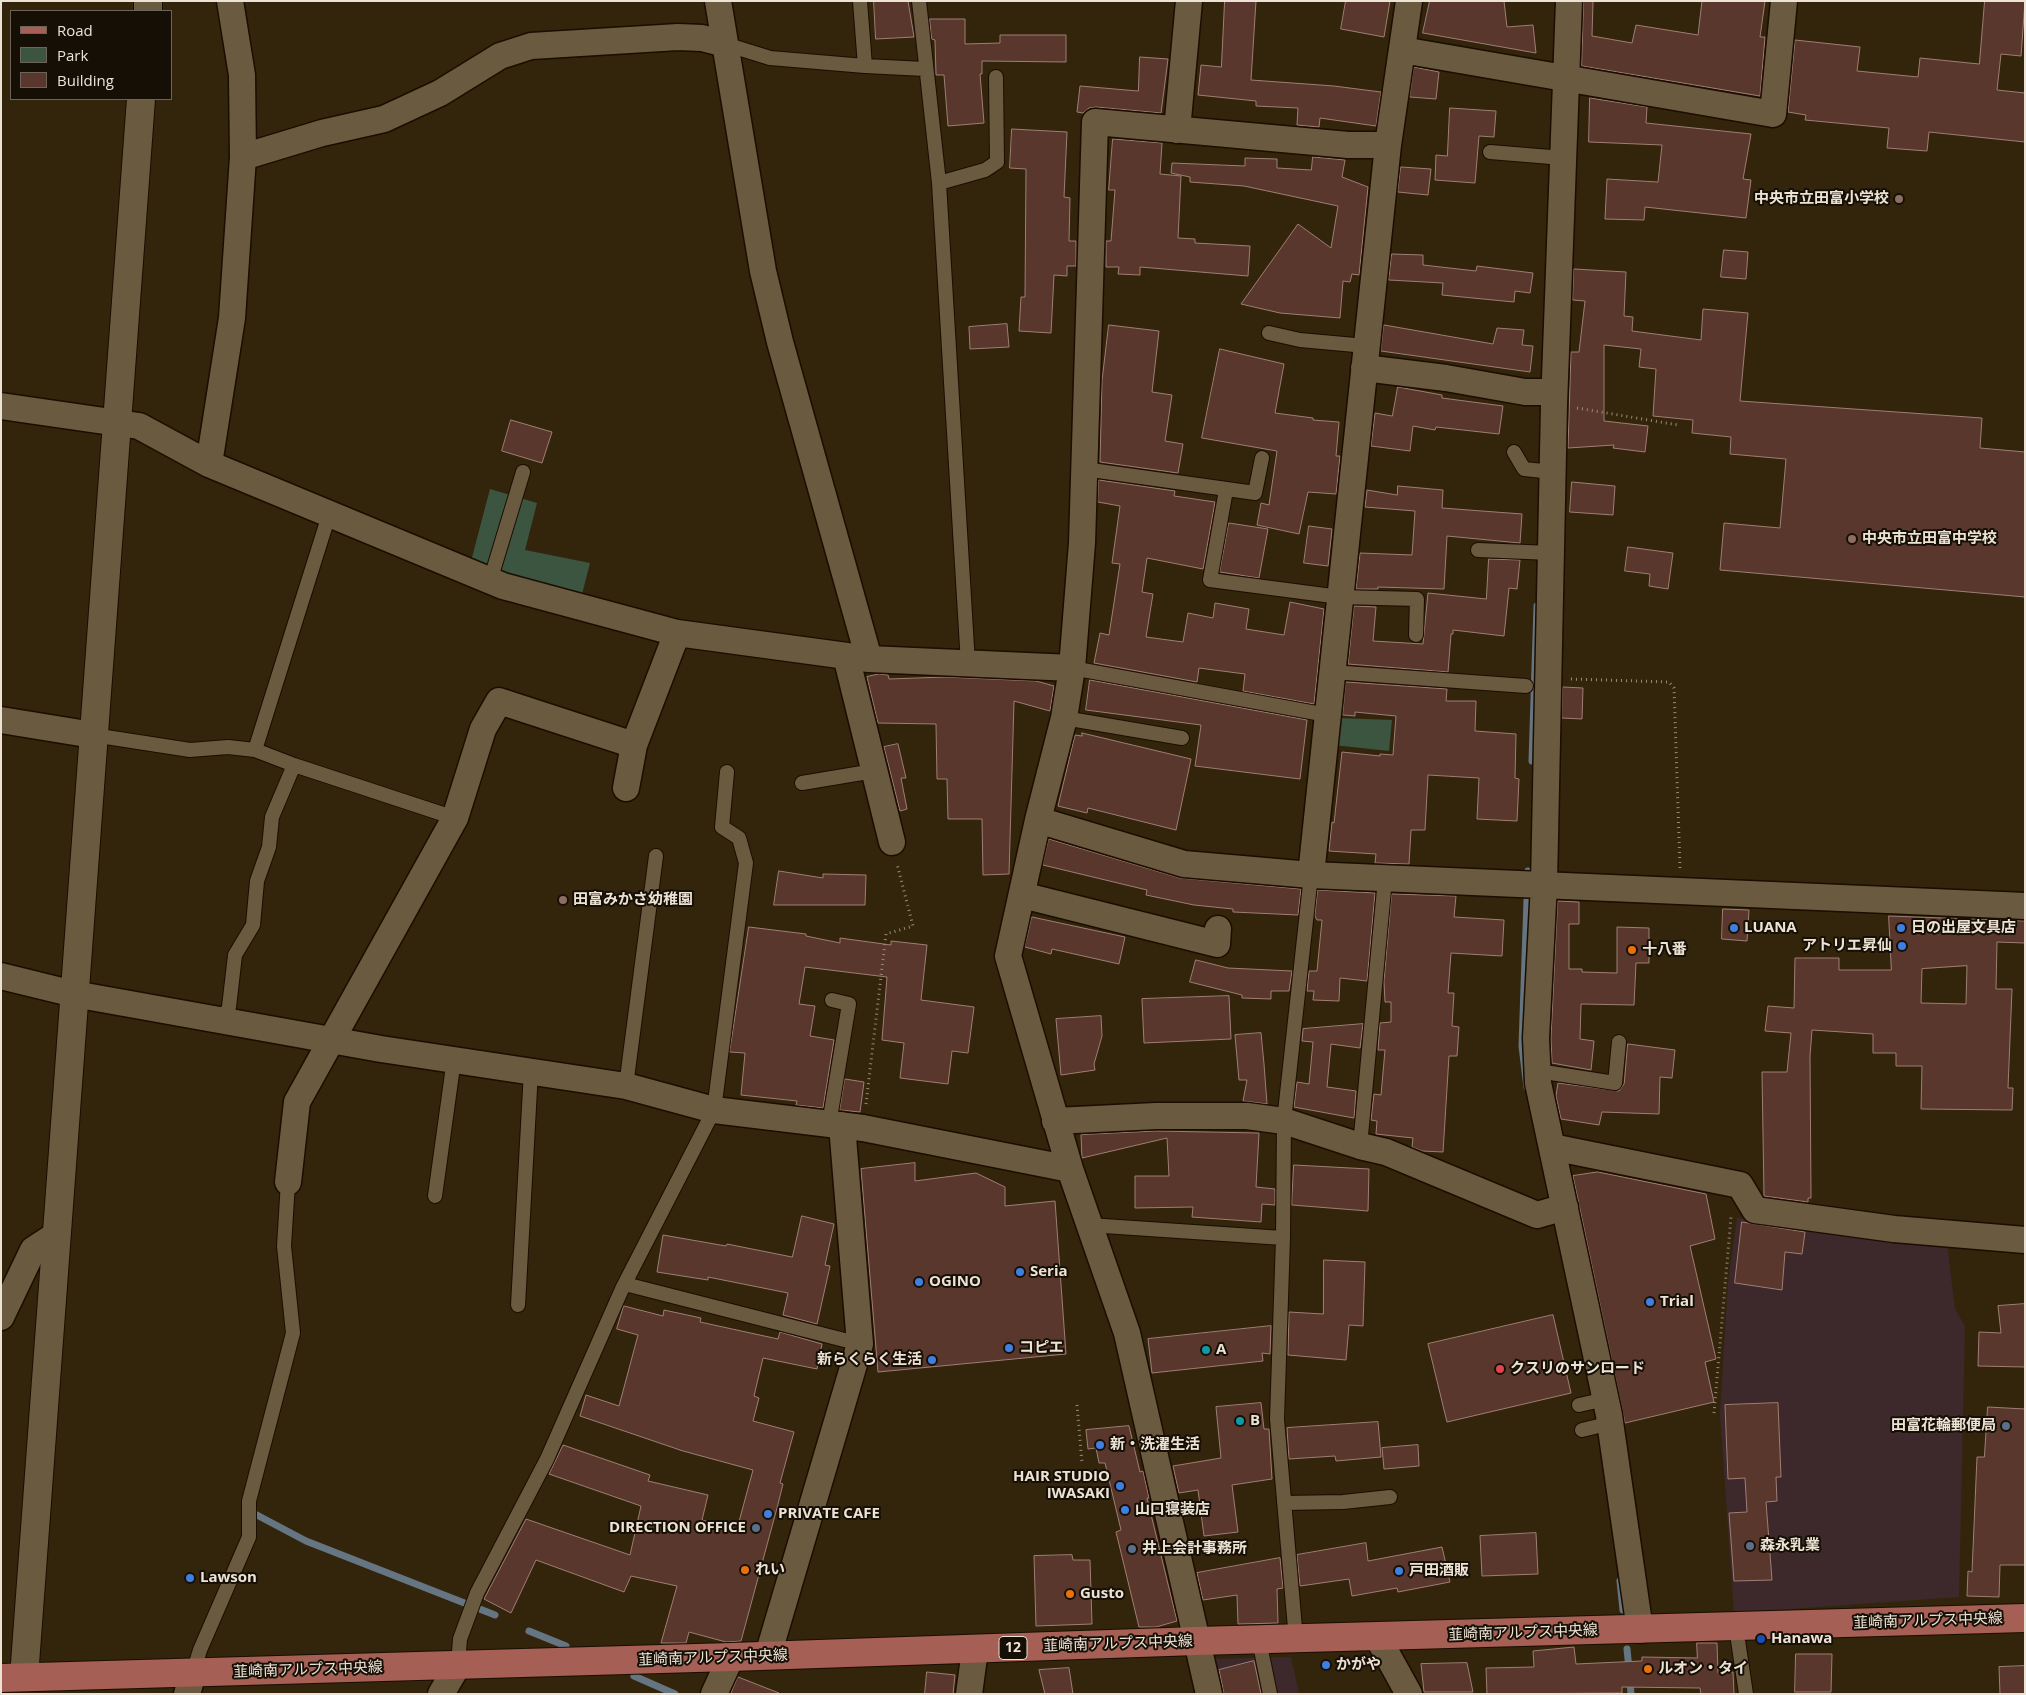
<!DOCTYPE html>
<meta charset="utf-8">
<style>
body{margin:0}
#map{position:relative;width:2026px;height:1695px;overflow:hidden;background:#33250c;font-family:"Open Sans",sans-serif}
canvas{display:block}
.frame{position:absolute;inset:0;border:2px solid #ede3d5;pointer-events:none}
.legend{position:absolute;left:10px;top:10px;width:162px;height:90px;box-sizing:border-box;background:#160f06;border:1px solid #6c6459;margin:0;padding:6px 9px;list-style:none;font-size:15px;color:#ede3d5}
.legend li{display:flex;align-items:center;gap:10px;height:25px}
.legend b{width:25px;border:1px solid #6c6459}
</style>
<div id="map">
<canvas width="2026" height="1695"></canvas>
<div class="frame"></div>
<ul class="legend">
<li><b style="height:6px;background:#a55f54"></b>Road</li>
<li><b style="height:14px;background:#3b5541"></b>Park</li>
<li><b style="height:14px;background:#59372d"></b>Building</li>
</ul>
</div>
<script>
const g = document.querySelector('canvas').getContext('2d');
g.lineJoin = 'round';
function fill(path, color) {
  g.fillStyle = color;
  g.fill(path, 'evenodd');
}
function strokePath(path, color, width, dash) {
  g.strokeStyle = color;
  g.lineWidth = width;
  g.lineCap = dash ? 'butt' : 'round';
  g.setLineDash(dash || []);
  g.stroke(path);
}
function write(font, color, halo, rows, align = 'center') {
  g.font = font + ' "Open Sans","Noto Sans JP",sans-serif';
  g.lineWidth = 4;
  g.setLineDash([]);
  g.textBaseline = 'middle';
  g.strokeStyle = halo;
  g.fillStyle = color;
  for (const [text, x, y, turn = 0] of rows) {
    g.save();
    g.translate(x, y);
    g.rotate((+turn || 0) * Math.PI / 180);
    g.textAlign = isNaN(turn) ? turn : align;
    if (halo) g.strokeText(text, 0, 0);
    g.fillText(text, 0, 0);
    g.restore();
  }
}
const commercial = new Path2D(`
 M1737 1218 1947 1244 1955 1309 1965 1326 1959 1597 1734 1613 1720 1414 1728 1283Z
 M1291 1657 1299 1694H1218L1210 1659Z`);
const green = new Path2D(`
 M490 489 537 503 525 550 590 563 580 602 470 565Z
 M1337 718 1392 720 1389 751 1333 745Z`);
const stream = new Path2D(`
 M1532 761 1537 606
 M1527 1087 1522 1046 1528 871
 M255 1514 306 1541 495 1615
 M1620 1581 1623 1610
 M529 1631 566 1646
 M1627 1649 1629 1669
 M634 1676 675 1694
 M1630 1680 1631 1694`);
const building = new Path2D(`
 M874 1H908L914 37 876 39Z
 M1225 1H1256L1251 80 1334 86 1381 92 1376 126 1320 118 1319 127 1297 125 1298 108 1256 106V101L1198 95 1201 65 1221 67Z
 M1346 1H1390L1384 37 1341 29Z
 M1430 1H1504L1507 27 1533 25 1536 53 1423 33Z
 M1584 1H1593L1592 36 1632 43 1636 25 1698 35 1702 1H1765L1760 37H1765L1760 96 1582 66Z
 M1985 1H2025L2021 56 2001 54 1997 90 2025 93V142L1929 132 1927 151 1887 148 1889 128 1805 120 1806 115 1788 112 1795 40 1860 47 1857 71 1918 77 1920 58 1979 64Z
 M930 19H965V44L1000 43V35H1066V62L982 61V74H980L984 123 948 126 944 75H936L935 40 932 39Z
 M1140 57 1168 59 1161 113 1096 107 1089 108 1083 113 1077 112 1080 86 1138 91Z
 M1414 67 1439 72 1436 99 1410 97Z
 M1590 98 1647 107 1646 123 1751 134 1743 179 1751 180 1746 218 1645 207 1644 220 1605 219 1607 179 1658 182 1662 145 1589 142Z
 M1450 108 1496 111 1494 137 1479 136 1475 183 1435 180 1436 155 1447 156Z
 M1012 129 1067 132 1064 197 1070 198 1069 241H1076V266H1067V276L1054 275 1051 333 1019 331 1021 297H1025L1026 169 1010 168Z
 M1113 139 1162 143 1160 174 1181 176 1178 238 1195 239V243L1250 246 1248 276 1140 267V275L1118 274 1119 267H1106V241H1111L1115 190H1109Z
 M1313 157 1345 160 1342 177 1368 187 1359 275 1352 274 1350 282 1343 281 1340 318 1280 313 1241 304 1298 224 1331 248 1338 206 1244 186 1190 182V177L1171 173 1172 163 1245 166V158L1277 159V168L1311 170Z
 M1401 167 1431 169 1428 195 1398 192Z
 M1724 250 1748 252 1746 279 1721 277Z
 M1392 254 1423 255V265L1476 271 1477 266 1533 273 1530 293 1515 291 1514 302 1442 295 1443 283 1389 280Z
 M1574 269 1626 272 1624 316 1633 317 1632 331 1701 340 1703 309 1748 313 1740 401 1982 418 1980 448 2025 452V597L1720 570 1724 523 1780 528 1786 459 1730 454 1731 437 1692 433 1693 420 1653 416 1656 369 1639 367 1641 349 1604 345V421L1648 426 1645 452 1613 448 1614 445 1568 448 1571 352H1579L1585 301 1573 300Z
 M1007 324 1009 347 970 349 969 327Z
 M1109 325 1159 331 1152 392 1172 395 1165 441 1183 444 1178 473 1100 462 1102 381Z
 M1384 325 1493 344 1497 328 1524 330 1522 345 1533 346 1530 372 1381 351Z
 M1220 349 1284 364 1275 413 1313 418V420L1339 422 1336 456H1340L1336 494 1308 492 1299 534 1257 525 1261 503 1269 505 1277 451 1202 438Z
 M1398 387 1442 395V398L1503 406 1499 434 1436 427 1435 430 1413 426 1410 451 1371 446 1375 413 1392 416Z
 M511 420 552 432 542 463 502 451Z
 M1099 480 1175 491 1174 496 1215 502 1203 569 1147 558 1142 592 1153 594 1146 637 1183 642 1188 613 1213 618 1215 603 1249 609 1246 629 1284 635 1290 602 1324 609 1314 704 1243 691 1245 674 1199 668 1197 682 1094 663 1100 633 1109 635 1120 564 1112 563 1120 506 1098 502Z
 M1572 482 1615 486 1613 515 1570 512Z
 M1398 486 1443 490 1442 508 1522 514 1520 543 1447 536 1444 589 1378 587V589H1356L1360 553 1412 555 1415 511 1365 507 1367 490 1397 495Z
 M1229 523 1268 529 1259 578 1220 572Z
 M1309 526 1332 529 1328 566 1304 563Z
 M1628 547 1673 553 1668 589 1649 586 1650 574 1625 571Z
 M1489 559 1520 560 1517 589 1509 588 1504 636 1453 630V634H1451L1448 672 1348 664 1354 606 1376 607 1373 641 1423 644 1428 593 1486 599Z
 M879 674 888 675 889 679 945 677 1036 681 1054 686 1050 711 1014 701 1009 874 983 875 982 819H948L947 779H937L936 724 878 723 867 677Z
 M1090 680 1307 720 1300 779 1195 766 1201 725 1086 710Z
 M1346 682 1447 689 1446 701H1476L1475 731 1516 734 1515 778 1519 779 1517 821 1477 819 1479 778 1428 775 1425 830H1411L1409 864 1375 863 1376 854 1329 851 1332 822 1334 823 1342 752 1380 756V754L1393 755 1396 716 1355 712V716L1343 715Z
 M1563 687 1583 688 1582 719 1562 718Z
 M1082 733 1191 759 1176 830 1088 808 1087 813 1058 806 1075 735 1082 736Z
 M898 744 906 778H901L907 809 900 811 884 747Z
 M1049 839 1180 878 1301 889 1298 915 1233 912V909L1194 905 1146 895 1147 890 1043 865Z
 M779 871 823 878V874L866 875 865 905H774Z
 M1318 890 1375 893 1367 981 1340 978 1339 1001 1313 1000 1314 991H1307L1309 971H1317L1322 920H1317L1315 916Z
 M1392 894 1456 896 1454 917 1504 920 1502 956 1451 953 1448 993H1454L1452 1026 1459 1027 1457 1056H1449L1443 1152 1422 1151 1412 1147 1413 1138 1376 1134 1377 1121 1371 1120 1374 1094 1381 1095 1385 1050H1378L1380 1023 1391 1022V1002H1385L1384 982Z
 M1558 901 1579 902V924H1569V969H1582V972L1617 973V927L1649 928V963H1636L1634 1005 1581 1004 1580 1039 1594 1041 1591 1070 1552 1063 1551 1038Z
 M1723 909 1749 910 1747 941 1722 939Z
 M1889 916 2025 921V943L1997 942 1996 989H2012L2008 1088H2013L2012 1110 1921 1109 1922 1066H1896V1053H1873V1034L1812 1030 1810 1056 1811 1198H1808V1202L1764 1196 1762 1072H1787L1791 1033 1765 1031 1768 1006 1794 1008 1795 958H1839V970H1891ZM1967 966 1966 1004 1921 1003 1922 969Z
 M1032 917 1125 937 1119 964 1052 949 1051 954 1025 947Z
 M749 927 806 934V936L840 943V938L891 945V941L927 945 921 1000 974 1007 968 1053 952 1051 948 1084 900 1078 904 1043 882 1040 887 977 805 967 799 1004 815 1006 810 1036 834 1040 823 1108 796 1105 797 1101 741 1095 745 1053 730 1052Z
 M1196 960 1228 968 1292 971 1289 991H1271V999L1242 998V995L1190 982Z
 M1229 996 1231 1039 1144 1043 1142 999Z
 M1101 1016 1102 1036 1094 1064 1095 1070 1061 1075 1056 1019Z
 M1363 1024 1360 1048 1331 1044 1327 1087 1356 1091 1354 1118 1294 1107 1297 1082 1309 1084 1313 1042 1302 1041 1303 1029Z
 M1261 1033 1264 1064 1267 1104 1243 1101 1247 1080H1239L1235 1035Z
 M1628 1044 1675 1050 1672 1078 1660 1077 1659 1114 1602 1112 1599 1125 1561 1119 1556 1096 1558 1083 1619 1091 1624 1084Z
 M845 1079 864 1082 860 1112 840 1110Z
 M1156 1131 1259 1133 1256 1187 1275 1189V1205L1262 1204 1261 1222 1192 1217 1193 1207 1135 1208V1176H1169L1167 1138 1082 1158 1081 1135Z
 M915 1163V1181L976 1173 1005 1187V1206L1055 1201 1066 1354 878 1372 861 1169Z
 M1294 1165 1369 1169 1368 1211 1292 1205Z
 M1598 1172 1706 1194 1715 1239 1690 1246 1716 1359 1705 1362 1714 1402 1625 1423 1573 1176Z
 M802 1216 834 1224 825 1265 830 1266 817 1324 783 1315 788 1293 708 1277V1280L657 1272 663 1235 726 1246 727 1244 792 1257Z
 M1742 1222 1805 1232 1802 1254 1785 1252 1782 1290 1735 1283Z
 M1324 1260 1365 1262 1363 1326 1349 1325 1346 1360 1288 1355 1289 1312 1323 1314Z
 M2025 1304V1367L1978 1366 1979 1332 2001 1333 1998 1306Z
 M624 1306 663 1316 664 1310 701 1318 700 1322 778 1339 780 1332 822 1344 817 1369 763 1358 754 1396 759 1398 753 1421 794 1432 780 1483 783 1484 777 1508 741 1641 726 1642 689 1632 686 1643H661L677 1586 631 1576 624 1592 536 1560 511 1613 484 1599 526 1519 630 1555 641 1506 549 1474 563 1445 650 1475 648 1481 708 1495 702 1520 737 1529 753 1470 683 1451 580 1416 586 1395 619 1406 638 1335 617 1329Z
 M1553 1315 1571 1393 1447 1422 1428 1344Z
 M1271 1326 1270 1354 1262 1353 1263 1361 1152 1373 1148 1339Z
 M1261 1403 1264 1429H1269L1272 1479 1232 1485 1238 1532 1204 1536 1198 1490 1179 1493 1173 1466 1221 1458 1216 1407Z
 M1778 1403 1781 1477H1776L1777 1501 1766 1502 1772 1580 1734 1581 1729 1513 1747 1512 1745 1478 1728 1479 1725 1405Z
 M1988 1407 2025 1409V1565H2000L1999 1597 1967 1596 1968 1571 1972 1572 1977 1457H1984Z
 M1378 1422 1381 1457 1336 1461 1335 1456 1289 1459 1287 1428Z
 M1129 1426 1140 1472 1143 1471 1149 1498H1147L1177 1621 1156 1627H1139L1116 1532 1121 1530 1105 1463H1099L1096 1448 1088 1449 1086 1430Z
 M1418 1445 1419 1466 1384 1469 1382 1448Z
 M1536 1533 1538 1574 1482 1576 1480 1536Z
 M1366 1543 1368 1561 1442 1547 1450 1582 1398 1592 1397 1588 1352 1596 1349 1579 1300 1586 1297 1555Z
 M1072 1555 1073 1560H1090L1092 1624 1036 1626 1034 1556Z
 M1280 1558 1283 1588 1277 1589 1278 1623 1238 1624 1237 1595 1203 1600 1197 1573Z
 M1697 1643H1717L1718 1673 1733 1672 1734 1694H1701L1700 1688 1622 1687V1693L1487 1694 1486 1668 1534 1667 1533 1651 1574 1647 1576 1664 1642 1661V1657L1697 1658Z
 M1796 1654H1832L1831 1692H1795Z
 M1254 1661 1261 1694H1224L1219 1670Z
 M1467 1663 1473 1692H1424L1421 1664Z
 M2025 1666V1694H2000L1999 1667Z
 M1069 1668 1073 1694H1045L1039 1670Z
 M927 1672 955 1675 953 1694H925Z
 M738 1677 779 1693V1694H731Z`);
const path = new Path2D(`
 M1577 408 1678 425
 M1571 679 1669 682 1674 688 1680 868
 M866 1104 886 934 913 926 897 864
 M1077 1405 1082 1463
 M1714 1413 1731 1217`);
const service = new Path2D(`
 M860 1 865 66 925 69
 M919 1 939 183 968 664
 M725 44 770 58 865 66
 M1490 152 1563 158
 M939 183 985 170 997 162 996 77
 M1269 333 1300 340 1366 346
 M1514 452 1524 469 1553 472
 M1084 469 1255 493 1262 458
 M1226 490 1210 580 1340 597 1417 599 1416 635
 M1478 550 1551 553
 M490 581 523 472
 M1072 668 1327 715
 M1332 672 1526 686
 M1064 718 1182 738
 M93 735 190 750 228 747 255 750 294 765 455 818
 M255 750 329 515
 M802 783 874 771
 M223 1021 229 1007 235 955 253 925 257 881 269 847 272 817 294 765
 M1538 1071 1615 1083 1619 1042
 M626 1086 656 856
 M829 1124 849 1004 832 1000
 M1360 1146 1385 879
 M435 1196 454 1059
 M1089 1225 1283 1238
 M625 1284 860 1344
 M518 1305 531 1071
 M1579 1405 1606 1399
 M1582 1430 1611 1423
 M1284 1503 1343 1502 1390 1497
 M1736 1627 1746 1694
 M1259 1640 1270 1694
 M1296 1640 1277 1419 1283 1238 1284 1121 1311 875
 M458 1665 460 1639 477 1593 547 1459 622 1289 714 1110 746 863 739 838 722 827 727 772
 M193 1673 200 1650 249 1537V1501L293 1333 284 1246 288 1182`);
const minor = new Path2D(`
 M718 1 763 271 780 342 869 659
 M1569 1 1554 405 1544 884 1536 1038 1538 1083 1609 1415 1640 1630
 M1402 50 1773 114 1784 1
 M1177 130 1189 1
 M243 157 322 133 384 119 440 93 500 56 531 46 678 37 702 38 725 44
 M1364 368 1446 378 1525 392H1554
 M1 406 139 426 209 464 503 586 677 633 869 659 1072 668 1064 718 1038 820 1008 956 1070 1169 1127 1333 1209 1694
 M209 464 232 318 243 157 242 75 230 1
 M846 656 892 842
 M1072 668 1082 543 1095 122 1348 145H1388
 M1 720 93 735
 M626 788 634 745
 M1038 820 1184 864 1311 875 2025 906
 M1311 875 1388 145 1409 1
 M1022 895 1217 944 1218 929
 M1 976 74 994 381 1049 626 1086 714 1110 863 1128 1070 1169
 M1055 1121 1156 1116H1247L1284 1121 1360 1146 1386 1152 1537 1215 1565 1207
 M1552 1147 1740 1185 1755 1210 1894 1229 2025 1240
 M288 1182 297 1102 455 818 483 729 499 701 634 745 677 633
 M1 1317 33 1250 56 1235
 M1378 1638 1409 1694
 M768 1655 860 1344 842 1125
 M187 1694 193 1673
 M441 1694 458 1665
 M714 1694 731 1657
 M969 1694 975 1650`);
const tertiary = new Path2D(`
 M148 11V1
 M24 1677 141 99`);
const primary = new Path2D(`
 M1 1678 731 1657 1197 1641 2025 1618`);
const markers = [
 [1899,199,5,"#8d6e63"],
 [1852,539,5,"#8d6e63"],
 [563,900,5,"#8d6e63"],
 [1734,928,5,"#3f7fe0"],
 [1901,928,5,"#3f7fe0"],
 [1902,946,5,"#3f7fe0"],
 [1632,950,5,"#e8710a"],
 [1020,1272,5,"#3f7fe0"],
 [919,1282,5,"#3f7fe0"],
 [1650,1302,5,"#3f7fe0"],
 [1009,1348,5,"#3f7fe0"],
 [1206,1350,5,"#0f9aa8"],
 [932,1360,5,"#3f7fe0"],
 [1500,1369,5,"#e0444e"],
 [1240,1421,5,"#0f9aa8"],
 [2006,1426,5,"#5c6f8a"],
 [1100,1445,5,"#3f7fe0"],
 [1120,1486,5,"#3f7fe0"],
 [1125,1510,5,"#3f7fe0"],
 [768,1514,5,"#3f7fe0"],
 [756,1528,5,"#5c6f8a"],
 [1750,1546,5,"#5c6f8a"],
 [1132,1549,5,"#5c6f8a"],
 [745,1570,5,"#e8710a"],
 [1399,1571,5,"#3f7fe0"],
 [190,1578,5,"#3f7fe0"],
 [1070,1594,5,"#e8710a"],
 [1761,1639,5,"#1a4fb4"],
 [1326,1665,5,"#3f7fe0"],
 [1648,1669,5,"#e8710a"]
];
const shields = [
 [1013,1648,28]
];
const shieldNames = [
 ["12",1013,1648]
];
const poiNames = [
 ["中央市立田富小学校",1889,199,"right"],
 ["中央市立田富中学校",1862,539],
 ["田富みかさ幼稚園",573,900],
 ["LUANA",1744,928],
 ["日の出屋文具店",1911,928],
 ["アトリエ昇仙",1892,946,"right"],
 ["十八番",1642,950],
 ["Seria",1030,1272],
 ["OGINO",929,1282],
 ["Trial",1660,1302],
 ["コピエ",1019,1348],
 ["A",1216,1350],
 ["新らくらく生活",922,1360,"right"],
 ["クスリのサンロード",1510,1369],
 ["B",1250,1421],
 ["田富花輪郵便局",1996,1426,"right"],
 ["新・洗濯生活",1110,1445],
 ["HAIR STUDIO",1110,1477,"right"],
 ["IWASAKI",1110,1494,"right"],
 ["山口寝装店",1135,1510],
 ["PRIVATE CAFE",778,1514],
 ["DIRECTION OFFICE",746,1528,"right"],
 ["森永乳業",1760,1546],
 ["井上会計事務所",1142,1549],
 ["れい",755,1570],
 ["戸田酒販",1409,1571],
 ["Lawson",200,1578],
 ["Gusto",1080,1594],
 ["Hanawa",1771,1639],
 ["かがや",1336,1665],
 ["ルオン・タイ",1658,1669]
];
const streetNames = [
 ["韮崎南アルプス中央線",1928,1621,-2],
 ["韮崎南アルプス中央線",1523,1633,-2],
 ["韮崎南アルプス中央線",1118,1644,-2],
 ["韮崎南アルプス中央線",713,1658,-2],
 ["韮崎南アルプス中央線",308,1670,-2]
];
fill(commercial, '#3d292b');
fill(green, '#3b5541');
strokePath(stream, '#657682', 7);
fill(building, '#59372d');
strokePath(building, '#9f7e74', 1);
strokePath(service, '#1b0d00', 16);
strokePath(minor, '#1b0d00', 29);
strokePath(tertiary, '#1b0d00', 30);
strokePath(primary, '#1b0d00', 30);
strokePath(path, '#978b78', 3, [1, 4]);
strokePath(service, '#6a5a40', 14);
strokePath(minor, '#6a5a40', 26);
strokePath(tertiary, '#6a5a40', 28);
strokePath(primary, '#a55f54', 28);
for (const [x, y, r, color] of markers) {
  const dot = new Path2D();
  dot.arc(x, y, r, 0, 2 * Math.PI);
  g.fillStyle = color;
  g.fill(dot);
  strokePath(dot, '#160f06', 2);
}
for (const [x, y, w] of shields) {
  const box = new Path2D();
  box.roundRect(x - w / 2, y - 11.5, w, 23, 4);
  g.fillStyle = '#160f06';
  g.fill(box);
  strokePath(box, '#ede3d5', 1);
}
write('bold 14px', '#ede3d5', null, shieldNames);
write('bold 15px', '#ede3d5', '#160f06', poiNames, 'left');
write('15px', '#ede3d5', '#160f06', streetNames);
</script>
